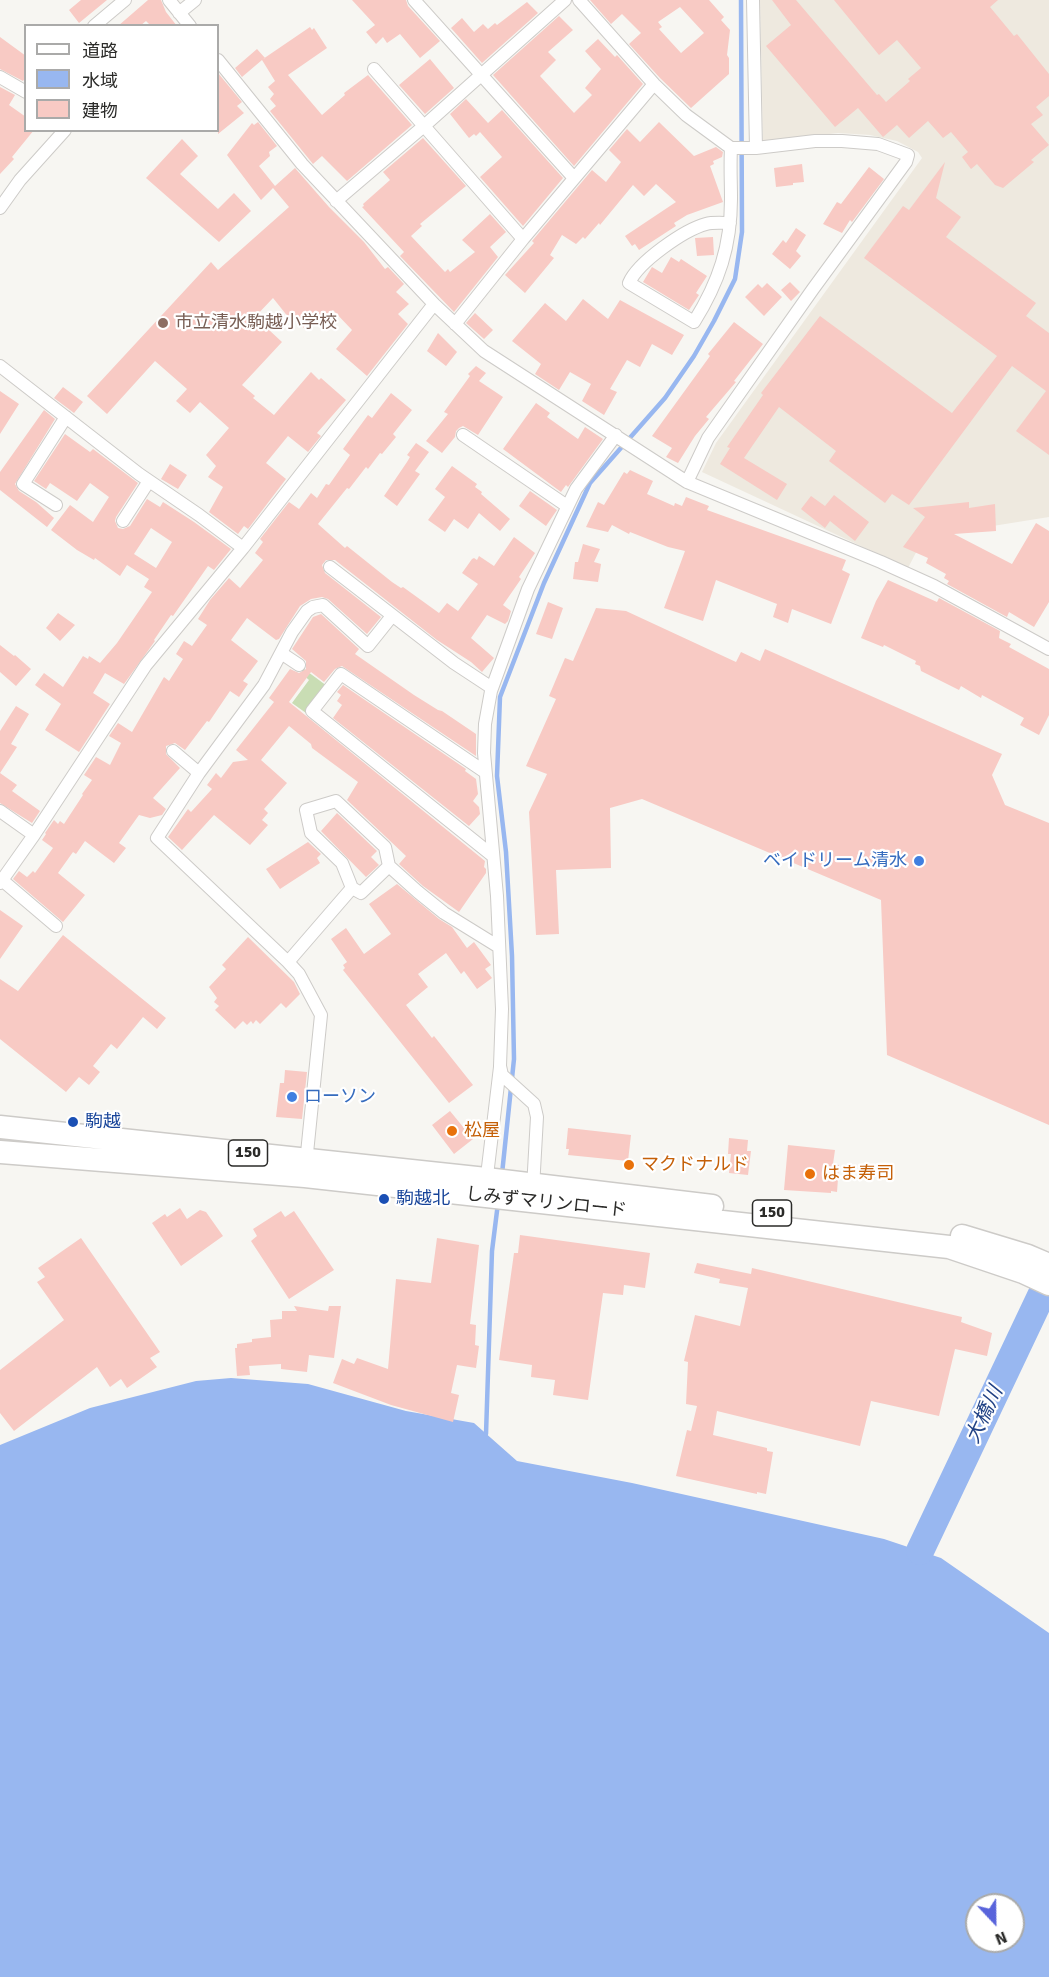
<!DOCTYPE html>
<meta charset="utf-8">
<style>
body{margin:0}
#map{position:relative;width:1049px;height:1977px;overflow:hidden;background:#f7f6f2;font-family:Signika,"Noto Sans JP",sans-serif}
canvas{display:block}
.legend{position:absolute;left:24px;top:24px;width:195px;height:108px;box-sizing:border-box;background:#fff;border:2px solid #aaaaa9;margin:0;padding:8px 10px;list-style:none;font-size:18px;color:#2b2b29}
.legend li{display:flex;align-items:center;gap:12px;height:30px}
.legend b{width:30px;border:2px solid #aaaaa9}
.north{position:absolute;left:965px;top:1893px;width:60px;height:60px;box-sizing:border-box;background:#fff;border:2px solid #aaaaa9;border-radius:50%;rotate:158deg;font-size:16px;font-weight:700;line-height:24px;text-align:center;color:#2b2b29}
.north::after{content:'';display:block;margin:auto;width:21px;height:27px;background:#5964db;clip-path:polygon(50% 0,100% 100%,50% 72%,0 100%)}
</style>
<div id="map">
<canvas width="1049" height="1977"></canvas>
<ul class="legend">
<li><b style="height:8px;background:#fff"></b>道路</li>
<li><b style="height:16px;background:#98b7f0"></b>水域</li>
<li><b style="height:16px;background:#f8cac4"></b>建物</li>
</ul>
<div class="north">N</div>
</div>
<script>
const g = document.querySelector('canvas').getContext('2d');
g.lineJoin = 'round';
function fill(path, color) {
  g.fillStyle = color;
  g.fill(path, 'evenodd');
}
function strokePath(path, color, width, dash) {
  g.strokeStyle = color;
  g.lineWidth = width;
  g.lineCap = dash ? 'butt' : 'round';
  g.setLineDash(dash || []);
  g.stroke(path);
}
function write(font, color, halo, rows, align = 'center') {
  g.font = font + ' Signika,"Noto Sans JP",sans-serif';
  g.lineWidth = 4.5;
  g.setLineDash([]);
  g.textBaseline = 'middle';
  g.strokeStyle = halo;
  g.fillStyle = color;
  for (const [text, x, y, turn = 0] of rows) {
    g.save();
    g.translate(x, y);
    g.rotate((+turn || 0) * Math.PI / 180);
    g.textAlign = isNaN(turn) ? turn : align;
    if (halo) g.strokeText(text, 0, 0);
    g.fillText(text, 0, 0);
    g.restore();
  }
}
const built = new Path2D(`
 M760 0H1049V517L924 537 908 568 702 472 716 443 922 158 918 152 897 141 870 135 838 133 763 142Z`);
const green = new Path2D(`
 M304 669 327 686 306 713 292 703 309 680 301 673Z`);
const water = new Path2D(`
 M231 1378 308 1384 406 1411 474 1423 517 1461 632 1483 884 1539 941 1558 1049 1633V1977H0V1445L90 1408 196 1381ZM977 1905H1013V1941H977Z`);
const stream = new Path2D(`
 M502 1174 514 1059 512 956 506 852 497 776 500 697 544 583 590 483 665 398 694 356 714 321 735 279 742 232 741 0
 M486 1434 492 1251 498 1203`);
const river = new Path2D(`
 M920 1551 1049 1279`);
const building = new Path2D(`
 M81 0H107L79 23 69 10Z
 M148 0H161L166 12 177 26 150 25 146 21 140 26H118Z
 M352 0H406L408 6 440 41 420 58 400 34 387 43 383 37 376 44 366 32 375 25Z
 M590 0H709L724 17 721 20 730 30 727 55 729 58V74L691 108 660 78 629 44 641 33 622 14 611 24ZM680 7 704 33 681 53 659 29 662 27 658 22Z
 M772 0H796L877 95 879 94 886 102 910 81 908 79 921 68 897 40 879 55 834 0H998L990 7 1014 36 1017 34 1049 74V96L1036 107 1043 115 1031 124 1049 145 1031 160 1034 162 1003 188 995 185 977 164 971 169 962 157 968 152 951 132 943 138 928 121 909 138 897 125 883 137 858 108 835 127 766 46 791 25Z
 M527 2 538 13 482 63 451 28 462 18 474 32 483 24 488 29 495 23 497 25Z
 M559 16 573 30 548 52 556 60 540 76 574 113 592 95 585 88 601 69 585 51 598 39 615 57 617 55 643 84 574 166 493 75Z
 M310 27 312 30 314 28 327 48 288 75 322 115 345 95 344 93 368 75 412 125 347 181 322 156 313 164 270 111 276 106 270 99 274 94 268 87 275 81 262 60 242 77 235 68 257 49 265 58 263 59Z
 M0 37 26 56V77L23 81 0 69Z
 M430 59 454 88 425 114 399 85Z
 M218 73 242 102 237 106 244 113 218 134Z
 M0 87 15 95 9 105 26 117V130H34L12 157 14 159 0 174Z
 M466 99 488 123 502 110 563 178 523 226 480 177 502 157 480 132 476 136 474 134 469 138 450 114Z
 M258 122 277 146 269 152 270 156 259 166 275 186 295 168 329 207 364 242 385 269 388 267 404 284 396 292 409 304 398 314 408 324 367 376 336 349 352 330 333 310 306 331 298 320 293 323 273 298 255 317 282 342 242 385 255 396 253 398 274 415 311 372 319 380 321 378 346 400 317 433 321 436 308 452 288 436 266 463 286 479 248 529 244 526 238 534 209 512 223 487 208 477 216 466 206 455 229 428 200 402 190 413 176 401 187 389 155 361 107 414 87 396 211 262 218 270 289 207 273 188 261 200 227 155 252 123 254 125Z
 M659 122 694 156 716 147 723 152 722 157 713 161 714 164 710 166 723 202 687 215 674 223 676 226 639 250 635 244 632 246 625 236 676 202 656 184 644 196 633 185 600 225 599 223 585 239 583 237 576 244 562 235 550 255 554 258 525 293 505 275 534 243 532 241 592 170 606 182 621 162 609 150 627 129 640 142Z
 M423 138 466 186 420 224 422 226 411 236 445 272 448 269 450 272 475 252 462 240 490 214 506 232 490 247 498 257 454 312 400 256 404 252 362 207 364 206 363 204 390 180 383 172Z
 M182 139 198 156 180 174 218 209 234 193 251 211 219 242 146 178Z
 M945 162 936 198 961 217 946 237 1036 303 1026 316 1049 333V455L1016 431 1046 391 1012 366 909 505 892 494 885 503 829 461 836 451 779 407 744 458 787 484 777 500 720 464 730 448 727 447 763 395 761 393 820 316 952 413 997 356 864 258 903 206 909 210Z
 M802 164 804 182 793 183V185L776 187 774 168Z
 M869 167 884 179 852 222 850 220 842 233 823 224 837 202 841 204Z
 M796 228 806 235 796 251 801 256 790 269 772 254 783 240 786 243Z
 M713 237 714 255 697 256 695 238Z
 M671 257 679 262 681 259 707 276 696 293 699 295 689 310 643 282 652 267 662 273Z
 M790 282 800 292 791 301 781 290Z
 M767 283 782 297 764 316 745 297 758 284 762 288Z
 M583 299 608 319 620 300 684 335 672 355 652 344 640 367 627 360 610 389 617 392 604 415 582 401 591 384 570 372 559 390 535 374 541 364 512 341 545 303 566 321Z
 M475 313 493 330 484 339 466 323Z
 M734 322 763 344 734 381 736 382 706 417 709 419 695 436 678 463 666 457 672 448 652 436 710 356 708 354Z
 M438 333 457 352 446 366 427 351Z
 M476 366 486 373 479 381 503 397 478 435 463 426 459 428 456 431 455 437 442 453 426 441 448 414 444 412 470 376 468 374Z
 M63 387 83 402 74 413 54 398Z
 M0 391 19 404 0 434Z
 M391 393 412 410 393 434 396 437 382 454 380 453 368 469 366 467 349 489 347 488 318 524 345 548 347 546 392 582 401 588 403 587 439 613 447 603 458 611 478 584 462 573 472 559 474 558 477 560 479 556 494 566 514 537 535 553 519 577 521 579 503 605 511 611 508 621 505 624 487 615 471 638 494 658 482 672 471 662 437 640 335 560H326L322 565 325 573 381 617 367 634 328 599 322 597 311 599 300 606 279 639 276 640 247 618 231 640 258 661 243 681 248 684 239 697 230 691 209 722 207 721 185 750 175 743 166 746V754L180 768 153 798 166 809 162 815 150 818 139 815 119 843 126 848 114 863 85 841 76 854 73 852 58 873 85 895 63 922 13 879 19 871 27 877 33 871 35 873 53 848 42 840 46 834 45 833 54 820 58 824 60 821 64 824 83 795 82 794 92 780 84 775 96 757 110 765 121 743 109 736 118 723 132 732 164 677 169 681 183 659 176 654 184 641 192 646 207 625 198 619 210 600 229 578 240 588 263 560 255 553 263 542 260 539 289 502 299 509 311 493 317 498 326 484 329 485 350 455 343 449 368 415 372 418Z
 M536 403 550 413 547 417 578 439 585 427 603 439 568 487 566 485 561 492 503 449Z
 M44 410 55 419 15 484 19 491 36 502 54 518 47 527 0 490V472Z
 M65 434 90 452 93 449 138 483 116 517 115 521 118 528 123 529 130 526 147 499 160 507 163 502 194 522 231 549 214 570 208 566 173 616 171 615 154 640 155 641 124 684 105 673 93 693 110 704 79 752 45 730 61 704 35 685 44 673 63 687 83 656 88 659 89 656 100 663 117 643 152 592 144 587 149 579 127 565 120 576 95 558 94 560 77 550 51 530 70 505 93 522 109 497 90 483 77 501 50 483 46 489 34 481ZM151 528 172 542 156 568 134 554Z
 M416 443 429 452 415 471 420 474 397 506 384 496 407 462 410 457 407 455Z
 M170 464 187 475 178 489 161 479Z
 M452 466 477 484 475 487 482 492 481 494 510 519 500 531 479 513 468 529 454 519 445 532 428 520 445 497 435 489Z
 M630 470 653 481 647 494 674 506 675 503 682 506 686 497 709 506 707 510 846 560 842 570 850 574 831 624 792 609 788 623 773 617 777 604 716 580 703 621 664 608 685 551 668 547 630 532 629 534 612 525 608 532 586 527 598 502 604 505 624 472 627 474Z
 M530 491 557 510 546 526 519 506Z
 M834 495 869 522 855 541 830 521 825 528 801 509 811 496 825 506Z
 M969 502V508L995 504 996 531 954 534 1012 564 1036 523 1049 531V602L1034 627 1009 612 1007 617 947 584 949 581 944 578 946 574 926 563 928 558 903 547 925 517 913 508Z
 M583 544 600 549 594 562 601 564 598 582 573 579 575 562H578Z
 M888 580 937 602 939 598 1000 631 999 638 1011 644 1009 647 1049 669V715L1039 735 1020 725 1024 718 982 695 981 698 961 686 959 690 921 671 920 666 915 664 916 661 884 645 883 647 861 638 876 601Z
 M548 602 563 608 552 639 536 634Z
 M596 608 626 611 736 662 741 652 760 661 765 649 1002 754 992 775 1005 805 1049 823V1125L887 1055 881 900 642 799 610 808 611 868 556 870 559 934 536 935 529 812 547 774 526 766 556 699 549 696 565 658 573 661Z
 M58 613 75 625 60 641 46 628Z
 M321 614 359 649 355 654 414 695 438 710 442 711 476 734V756L342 666 335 669 324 682 311 672 289 702 485 861 484 867 486 869V873L459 912 423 886 399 864 406 856 347 800 358 782 312 748 311 744 289 726 261 760 287 783 264 809 268 813 262 820 268 825 250 845 214 815 182 850 168 837 188 809 191 812 212 789 207 785 216 773 221 778 233 762 248 760 236 750 274 702 269 698 290 669 299 673 306 669V661L292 649 313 617Z
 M0 645 14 656 15 655 31 669 16 686 0 672Z
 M343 685 466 769 465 771 476 779 478 794 473 801 479 807 480 814 469 826 333 718 342 705 337 701 341 695 337 692Z
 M16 706 29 714 11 744 17 747 0 773 17 785 12 791 40 811 32 823 0 803V731Z
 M337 813 377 851 371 857 379 865 366 877 321 831Z
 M308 842 321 854 317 858 320 863 280 889 266 869Z
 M397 884 439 919 452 927 467 948 474 942 491 965 485 969 492 978 477 989 464 971 461 974 446 953 418 974 428 987 406 1005 432 1038 434 1036 473 1085 449 1103 343 970 345 968 343 965 347 962 331 939 346 928 364 954 391 934 369 904Z
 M0 910 23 926 0 959Z
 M63 935 166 1018 157 1029 143 1017 117 1049 111 1044 93 1066 100 1072 89 1085 79 1077 66 1092 0 1039V979L18 991Z
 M248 937 294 982 300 994 286 1008 281 1003 260 1024 256 1020 253 1024 251 1021 247 1025 243 1021 235 1029 215 1010 219 1006 214 1002 217 998 209 987 226 969 222 965Z
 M285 1070 307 1072 302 1119 276 1117 280 1083H284Z
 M450 1111 473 1139 454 1154 432 1125Z
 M568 1128 631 1135 628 1161 568 1155 569 1149H566Z
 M729 1138 748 1140 747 1151H751L748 1175 729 1173 731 1154H728Z
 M788 1145 835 1150 833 1164 839 1165 837 1192 831 1191V1193L784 1190Z
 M180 1208 187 1219 200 1210 206 1212 223 1236 181 1266 152 1223 165 1214 167 1217Z
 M281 1211 285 1217 294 1211 334 1270 289 1299 251 1241 257 1236 253 1229Z
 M520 1235 650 1253 645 1288 624 1285 623 1295 603 1293 588 1400 553 1395 555 1380 531 1377 532 1365 499 1360 514 1253H518Z
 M81 1238 160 1352 150 1358 157 1367 127 1388 121 1379 110 1387 97 1367 14 1431 0 1413V1370L64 1320 37 1282 45 1277 38 1268Z
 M437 1238 479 1245 470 1324 476 1325 475 1345 479 1346 476 1368 457 1365 451 1393 459 1395 453 1422 391 1405 333 1383 342 1359 354 1364 357 1358 388 1369 396 1279 431 1283Z
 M697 1263 751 1274 752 1268 962 1317 961 1322 992 1333 987 1356 955 1349 939 1416 871 1401 860 1446 717 1411 713 1435 767 1448V1451L773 1452 766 1494 757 1492V1494L676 1476 687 1430 691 1431 697 1406 686 1404 688 1362 684 1361 695 1315 740 1326 748 1288 719 1283 720 1279 694 1273Z
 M294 1306 328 1311 329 1306H341L334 1358 309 1355 307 1372 281 1369V1364L249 1366 250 1375 237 1376 235 1348H237V1344L252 1342V1339L271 1337 270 1320 282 1319V1311H297Z`);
const street = new Path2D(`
 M169 0 190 26
 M414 0 574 178
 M579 0 654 84 686 115 731 148H756L815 141H842L878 144 908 155 906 162 813 289 708 438 687 482
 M753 0 756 148
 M179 13 195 0
 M94 26 125 0
 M218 60 302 164 434 304 484 351 687 482 881 562 934 586 1049 649
 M374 69 523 239
 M0 77 26 92
 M336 201 424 126 565 0
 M0 208 20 180 65 130
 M730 223C722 223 713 222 706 224 684 230 638 262 629 283L694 322C719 282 731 246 731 199 731 182 730 166 731 148
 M455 324 523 239 654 84
 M0 366 139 474 199 515 243 548
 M463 435 567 506
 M56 505 23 484 66 417
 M123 521 149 481
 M330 567 454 663 492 688
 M392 616 368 646 323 605 313 607 307 611 292 632 264 685 199 773 157 838 288 962 352 888 342 863 311 833 306 810 336 801 385 847 389 866 418 892 444 913 499 947
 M281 653 299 665
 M173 751 199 773
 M485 772 341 674 312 711 493 856
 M0 811 34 835
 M2 880 56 926
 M0 883 34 835 146 665 243 548 434 304
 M352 888 361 893 389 866
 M288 962 299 974 321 1015 306 1163
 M486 1184 500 1067
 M533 1188 537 1117 534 1104 502 1075 500 1066 502 1009 497 896 484 753 485 724 491 691 528 589 576 489 616 435`);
const highway = new Path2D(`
 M0 1127 486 1179 712 1206
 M0 1152 305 1176 949 1247 1023 1272 1049 1284
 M962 1236 1028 1256 1049 1265`);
const markers = [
 [163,323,6,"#8d6e63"],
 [919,861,6,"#3f7fe0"],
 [292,1097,6,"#3f7fe0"],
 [73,1122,6,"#1a4fb4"],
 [452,1131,6,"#e8710a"],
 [629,1165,6,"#e8710a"],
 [810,1174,6,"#e8710a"],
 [384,1199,6,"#1a4fb4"]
];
const shields = [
 [248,1153,39],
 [772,1213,39]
];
const shieldNames = [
 ["150",248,1153],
 ["150",772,1213]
];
const educationNames = [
 ["市立清水駒越小学校",175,323]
];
const shopNames = [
 ["ベイドリーム清水",907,861],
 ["ローソン",304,1097,"left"]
];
const transitNames = [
 ["駒越",85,1122],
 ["駒越北",396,1199]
];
const foodNames = [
 ["松屋",464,1131],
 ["マクドナルド",641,1165],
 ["はま寿司",822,1174]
];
const streetNames = [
 ["しみずマリンロード",546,1203,6]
];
const waterNames = [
 ["大橋川",985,1415,-65]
];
fill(built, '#eee9df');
fill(green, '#c9ddb4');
fill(water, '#98b7f0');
strokePath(stream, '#98b7f0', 4.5);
strokePath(river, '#98b7f0', 28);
fill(building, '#f8cac4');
strokePath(street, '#cdcbc8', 14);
strokePath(highway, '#cdcbc8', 25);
strokePath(street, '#fff', 12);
strokePath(highway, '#fff', 22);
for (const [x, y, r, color] of markers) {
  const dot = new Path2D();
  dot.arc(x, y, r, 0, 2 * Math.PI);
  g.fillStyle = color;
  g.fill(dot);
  strokePath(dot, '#fff', 2);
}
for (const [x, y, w] of shields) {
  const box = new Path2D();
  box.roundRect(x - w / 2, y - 13, w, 26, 4.5);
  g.fillStyle = '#fff';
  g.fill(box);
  strokePath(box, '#2b2b29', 1.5);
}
write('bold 16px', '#2b2b29', null, shieldNames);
write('18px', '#785e54', '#fff', educationNames, 'left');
write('18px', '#366cbe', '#fff', shopNames, 'right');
write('18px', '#164399', '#fff', transitNames, 'left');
write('18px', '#c56008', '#fff', foodNames, 'left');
write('18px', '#2b2b29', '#fff', streetNames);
write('italic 20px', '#214285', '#fff', waterNames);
</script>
